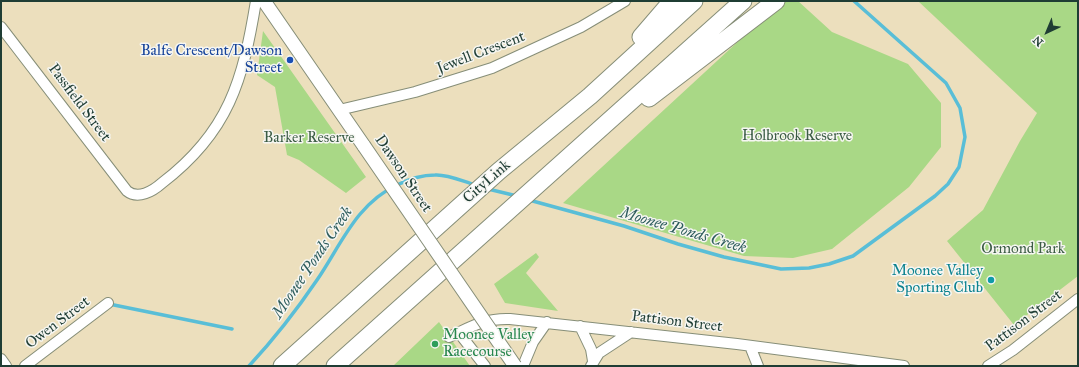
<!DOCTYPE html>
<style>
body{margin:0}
#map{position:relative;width:1079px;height:367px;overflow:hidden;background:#ecdfbd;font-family:"IM FELL Great Primer",serif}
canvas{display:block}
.frame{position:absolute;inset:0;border:2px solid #1f3d34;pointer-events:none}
.north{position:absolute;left:1027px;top:12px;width:40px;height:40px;-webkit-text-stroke:3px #f6f6f2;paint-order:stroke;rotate:224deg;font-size:11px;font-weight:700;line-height:16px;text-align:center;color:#1f3d34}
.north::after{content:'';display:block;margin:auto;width:14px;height:18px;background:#1f3d34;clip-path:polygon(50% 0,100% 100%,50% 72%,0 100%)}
</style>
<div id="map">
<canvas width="1079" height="367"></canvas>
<div class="frame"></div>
<div class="north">N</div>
</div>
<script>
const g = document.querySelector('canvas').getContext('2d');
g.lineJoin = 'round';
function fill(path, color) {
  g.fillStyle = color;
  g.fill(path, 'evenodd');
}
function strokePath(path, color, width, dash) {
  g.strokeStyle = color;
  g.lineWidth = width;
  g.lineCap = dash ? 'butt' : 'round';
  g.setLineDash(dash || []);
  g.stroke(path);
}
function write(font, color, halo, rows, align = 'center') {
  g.font = font + ' "IM FELL Great Primer",serif';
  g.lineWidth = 3;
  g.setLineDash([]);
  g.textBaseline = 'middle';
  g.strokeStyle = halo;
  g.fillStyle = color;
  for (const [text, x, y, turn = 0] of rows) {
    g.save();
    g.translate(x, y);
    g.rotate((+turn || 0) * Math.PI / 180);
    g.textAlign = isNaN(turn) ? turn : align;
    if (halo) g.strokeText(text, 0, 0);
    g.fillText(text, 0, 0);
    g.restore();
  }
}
const green = new Path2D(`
 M782 1H798L832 32 908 64 941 103V147L909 187 832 249 793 258 744 256 563 203Z
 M918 1H1078V276L1014 325 947 241 983 210 1020 141 1037 113Z
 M263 31 366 177 346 193 299 160 287 155 275 87 257 75Z
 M536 253 539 257 526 273 558 311 505 303 494 284Z
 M439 322 470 366H393Z`);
const stream = new Path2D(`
 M488 189 517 196
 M529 200 624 226 678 244 724 257 781 269 809 268 829 264 853 256 935 196 948 184 959 167 965 137 960 108 946 83 854 1
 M109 304 232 329
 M249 366C274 339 296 311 317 280 341 245 356 204 397 185 409 179 422 175 435 175 448 174 464 182 476 185`);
const street = new Path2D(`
 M1 27 127 191C138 200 153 191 162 183 229 132 243 80 256 1
 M339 110 415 92 492 68 581 27 625 1
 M580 326 591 349 593 361
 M459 333 485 366
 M449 337C471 327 484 318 510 319L737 344 904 366
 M750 346 758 366
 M1 359 6 366
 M25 366 108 303
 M523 366 533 342 547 322
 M591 366 599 353 631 332
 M988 366 1013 350 1078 299`);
const secondary = new Path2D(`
 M264 1 364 146`);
const highway = new Path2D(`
 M641 37 672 1
 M649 98 776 1
 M282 366 499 171 590 96 694 1
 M335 366 743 1`);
const secondaryBridge = new Path2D(`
 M364 146 515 366`);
const markers = [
 [290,60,4,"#1a4fb4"],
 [991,280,4,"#0f9aa8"],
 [435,344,4,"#2e9e5b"]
];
const transitNames = [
 ["Balfe Crescent/Dawson",282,51],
 ["Street",282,68]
];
const streetNames = [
 ["Jewell Crescent",481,53,-21],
 ["Passfield Street",79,103,53],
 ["Dawson Street",403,174,56],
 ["CityLink",487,182,-41],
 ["Pattison Street",1024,321,-37],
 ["Pattison Street",677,322,7],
 ["Owen Street",58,323,-37]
];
const parkNames = [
 ["Holbrook Reserve",797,136],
 ["Barker Reserve",309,138],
 ["Ormond Park",1023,249]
];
const cultureNames = [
 ["Moonee Valley",983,271],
 ["Sporting Club",983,288]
];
const leisureNames = [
 ["Moonee Valley",443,335],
 ["Racecourse",443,352]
];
const waterNames = [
 ["Moonee Ponds Creek",683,231,16],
 ["Moonee Ponds Creek",313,263,-56]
];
fill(green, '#a9d886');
strokePath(stream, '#59bed7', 3.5);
strokePath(street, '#868e78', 12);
strokePath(secondary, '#868e78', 15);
strokePath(highway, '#868e78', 19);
strokePath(street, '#fff', 10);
strokePath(secondary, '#fff', 13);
strokePath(highway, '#fff', 17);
strokePath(secondaryBridge, '#868e78', 15, []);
strokePath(secondaryBridge, '#fff', 13);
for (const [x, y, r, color] of markers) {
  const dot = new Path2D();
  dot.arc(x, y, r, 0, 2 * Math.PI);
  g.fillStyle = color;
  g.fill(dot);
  strokePath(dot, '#f6f6f2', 1.5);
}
write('15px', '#164399', '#f6f6f2', transitNames, 'right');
write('15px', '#1f3d34', '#f6f6f2', streetNames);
write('15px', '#3b5c44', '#f6f6f2', parkNames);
write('15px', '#0d838f', '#f6f6f2', cultureNames, 'right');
write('15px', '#27864d', '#f6f6f2', leisureNames, 'left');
write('italic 16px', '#2e5d5d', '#f6f6f2', waterNames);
</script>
